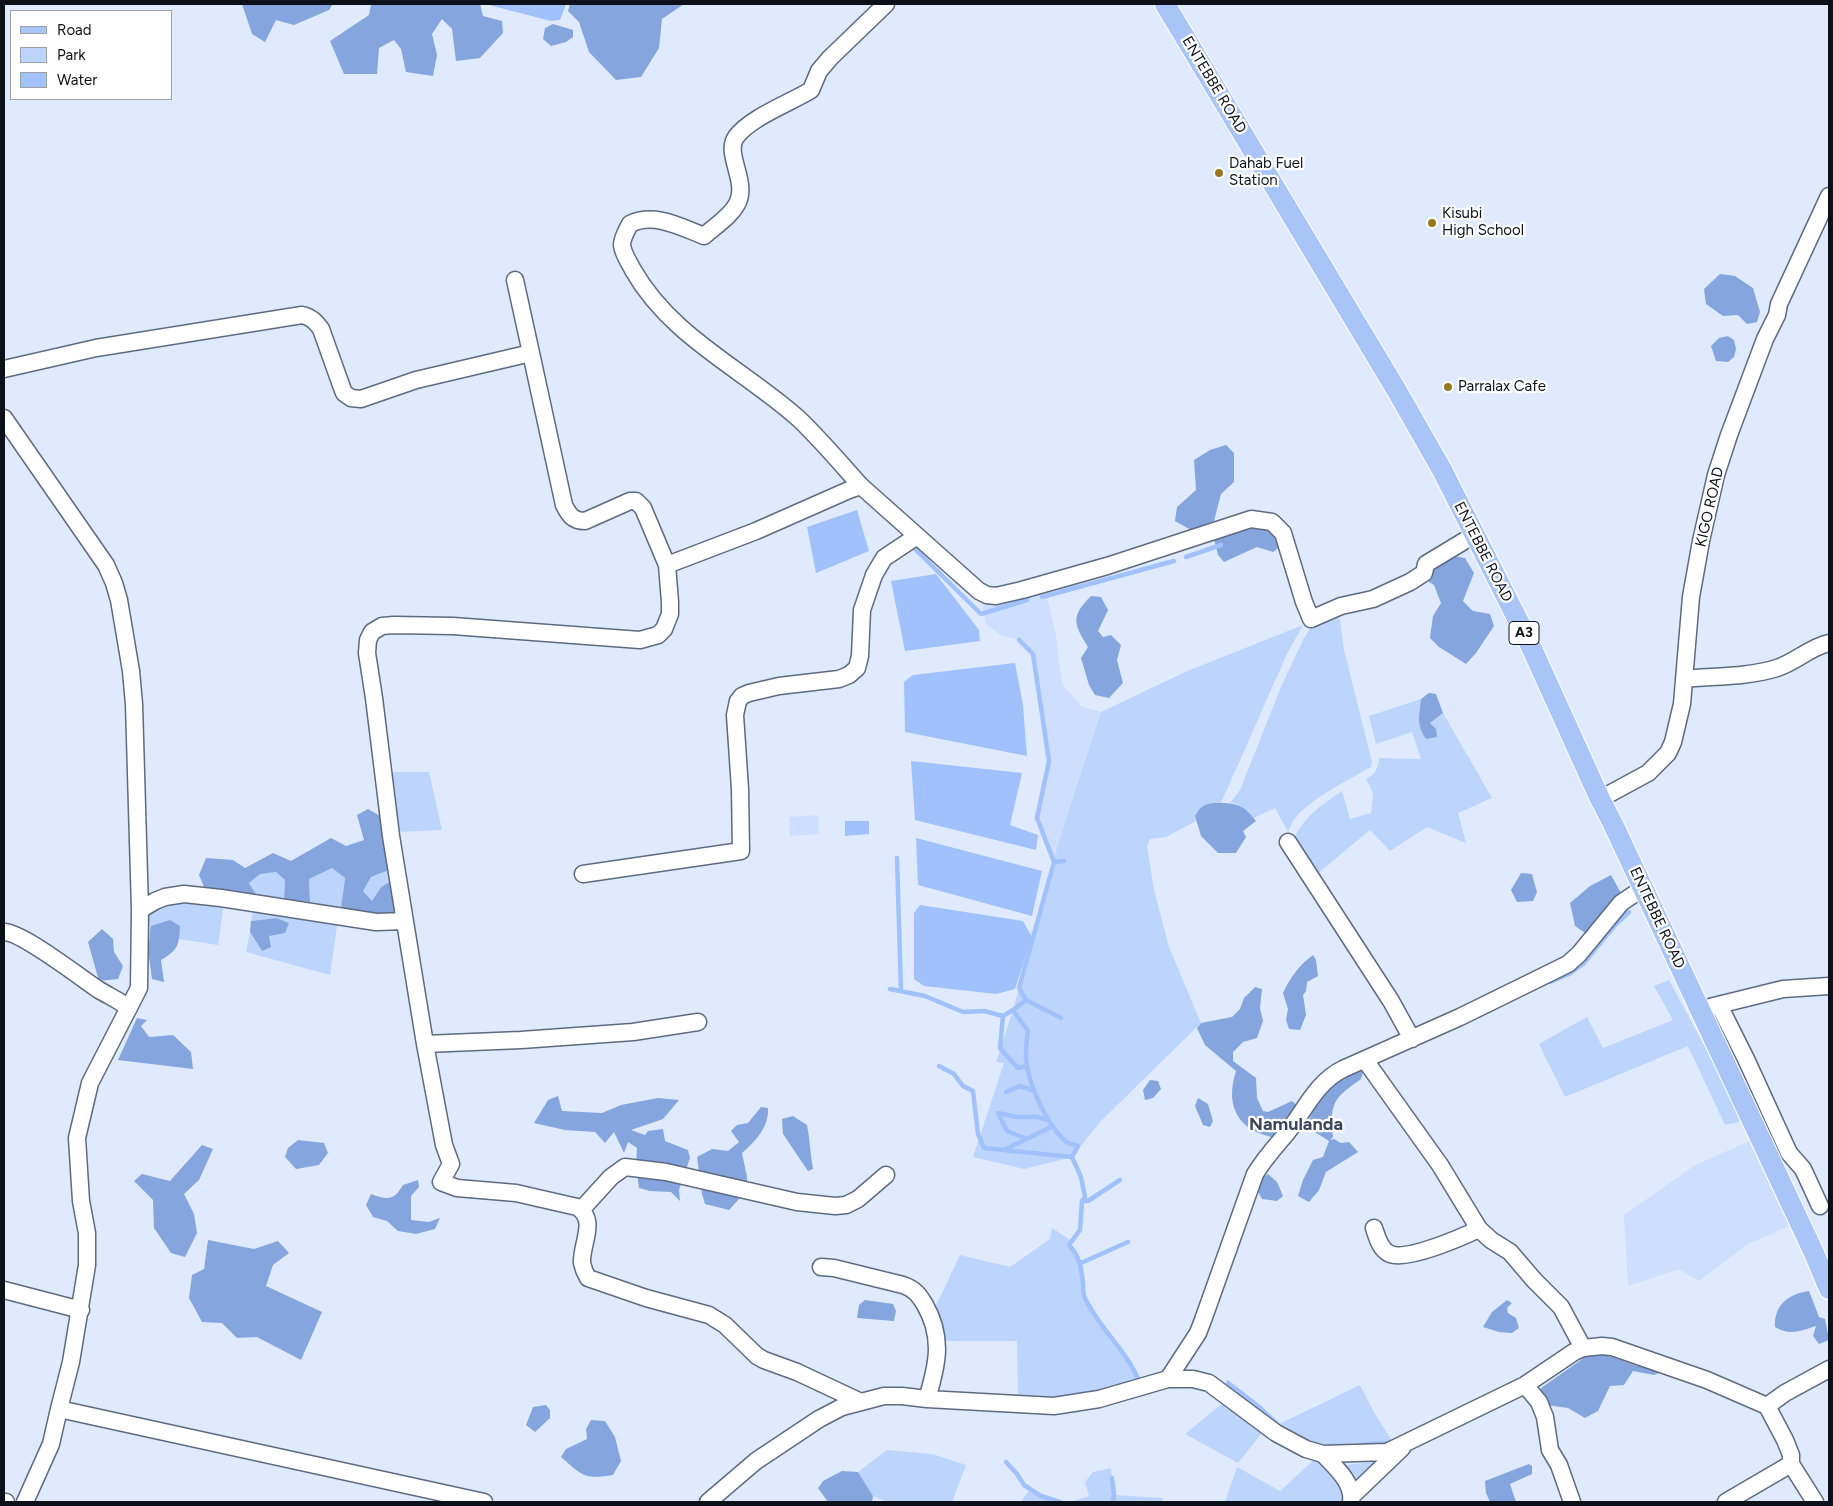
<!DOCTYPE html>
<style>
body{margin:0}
#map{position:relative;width:1833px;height:1506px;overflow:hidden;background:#dfeafe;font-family:Figtree,sans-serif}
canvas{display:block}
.frame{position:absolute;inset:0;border:5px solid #0c1119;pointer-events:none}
.legend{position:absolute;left:10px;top:10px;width:162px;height:90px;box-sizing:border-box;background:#fff;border:1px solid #9ea0a3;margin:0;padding:6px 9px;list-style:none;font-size:15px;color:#0c1119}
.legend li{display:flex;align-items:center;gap:10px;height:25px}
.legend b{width:25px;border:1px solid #9ea0a3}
</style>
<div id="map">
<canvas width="1833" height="1506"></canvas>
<div class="frame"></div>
<ul class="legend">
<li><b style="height:6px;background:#a9c4f7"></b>Road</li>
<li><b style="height:14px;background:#bdd4fd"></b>Park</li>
<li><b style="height:14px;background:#a0c1fc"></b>Water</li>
</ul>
</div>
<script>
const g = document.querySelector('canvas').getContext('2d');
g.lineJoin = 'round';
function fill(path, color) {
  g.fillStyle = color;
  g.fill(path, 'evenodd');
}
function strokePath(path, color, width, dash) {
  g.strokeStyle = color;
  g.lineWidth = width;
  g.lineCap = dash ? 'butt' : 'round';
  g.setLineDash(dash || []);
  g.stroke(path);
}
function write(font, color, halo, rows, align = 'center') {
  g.font = font + ' Figtree,sans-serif';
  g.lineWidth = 4.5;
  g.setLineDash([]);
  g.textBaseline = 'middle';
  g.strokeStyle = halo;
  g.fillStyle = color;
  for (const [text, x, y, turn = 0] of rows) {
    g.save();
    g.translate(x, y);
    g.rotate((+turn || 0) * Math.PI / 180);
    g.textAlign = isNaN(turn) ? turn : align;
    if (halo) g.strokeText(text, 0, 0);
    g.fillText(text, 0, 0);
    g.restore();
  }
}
const built = new Path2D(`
 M1045 589 1056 635 1062 684 1081 706 1101 712 1061 834 1054 862 1037 818 1049 761 1033 654 1019 640 1002 636 986 624 981 598Z
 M818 815 819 834 790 836 789 817Z
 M1749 1141 1789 1226 1748 1244 1699 1281 1679 1269 1628 1286 1624 1215 1694 1166Z`);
const green = new Path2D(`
 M1336 616 1340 620 1344 650 1372 762 1371 767C1350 779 1306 801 1293 821 1291 824 1290 828 1288 832L1275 808 1254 818 1235 803H1230L1240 790 1281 687 1303 640 1311 627 1325 619Z
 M1303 625 1287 654 1221 803H1214L1195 816 1196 821 1166 837 1150 839 1147 846 1154 890 1169 947 1201 1023 1101 1121 1072 1157 1024 1169 973 1157 1004 1063 996 1062 1013 1010 1061 834 1101 712 1185 672Z
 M1421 699C1419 717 1416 724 1426 739L1437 737 1430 723 1443 713 1492 798 1458 813 1466 843 1427 827 1390 851 1370 830 1316 875 1295 836C1307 814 1322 805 1342 791L1350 819 1371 813 1373 793 1366 779C1374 776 1379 767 1379 758L1421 759 1412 732 1376 744 1369 716Z
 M389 772H429L442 830 398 832Z
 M332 868 345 878 341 908 310 902 309 879Z
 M389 870 391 881 381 887 372 901 363 891 371 877Z
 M276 872 285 880 284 899 257 896 249 883 260 874Z
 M177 899 224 903 218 945 146 934 148 915 155 905Z
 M254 908 338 919 330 975 246 952 250 932 262 951 268 936 289 924 276 918 251 921Z
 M1669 980 1714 1064 1739 1118V1122L1725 1125 1688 1046 1565 1097 1539 1044 1587 1017 1603 1048 1673 1020 1654 986Z
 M1052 1228 1072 1241 1069 1245 1076 1254 1081 1263 1084 1297 1107 1333 1133 1367 1141 1385 1055 1400 1018 1396 1017 1341H933L936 1306 960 1255 1010 1267 1050 1239Z
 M1360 1385 1375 1414 1394 1444 1387 1443 1343 1446 1310 1444 1277 1425Z
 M1225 1401 1265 1429 1238 1463 1185 1434Z
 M887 1450 932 1454 966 1465 952 1502H887L873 1496 858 1472Z
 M1315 1459C1328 1467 1348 1486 1346 1502H1225L1237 1467 1280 1491Z
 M1384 1460 1353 1486 1340 1466Z
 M1111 1468 1114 1495 1163 1498 1162 1502H1071L1089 1496 1085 1482 1093 1472Z
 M1030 1489 1041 1496 1060 1502H1021Z`);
const forest = new Path2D(`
 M242 4H333L329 10 294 25 276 20 265 42 252 34Z
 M371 4H480L483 16 502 21 503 33 480 58 456 61 452 29 442 19 432 34 437 55 433 76 406 72 401 49 394 40 379 48 377 74H344L330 41 369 15Z
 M570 4H684L662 19 659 48 641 77 616 80 589 52 579 22 568 11Z
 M553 24 573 30V37L566 42 551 46 543 39 545 28Z
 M1720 274 1735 276 1753 288 1760 312 1757 322 1747 324 1738 315 1723 316 1706 304 1704 289Z
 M1728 336 1734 340 1736 349 1734 357 1728 362 1716 361 1711 346 1719 338Z
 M1226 445 1234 453V482L1221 494 1214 521 1191 530 1175 521 1177 507 1196 490 1194 460 1210 450Z
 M1264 526 1276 533 1280 547 1273 552 1257 547 1224 562 1218 555 1214 539 1246 528Z
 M1454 556 1465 558 1474 573 1463 601 1473 611 1490 614 1494 626 1476 653 1466 664 1439 647 1430 638 1433 616 1441 603 1434 585 1429 582V571Z
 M1091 596 1101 597 1108 610 1098 631 1103 637 1111 635 1121 645 1117 660 1123 683 1109 698 1095 695 1089 685 1081 658 1088 647C1074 624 1070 617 1091 596Z
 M1429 693 1436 694 1443 713 1430 723 1436 729 1437 737 1426 739C1416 724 1419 717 1421 699Z
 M1214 803C1235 803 1242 803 1256 821L1243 831 1246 837 1236 853H1218L1201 836 1195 816C1200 807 1204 804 1214 803Z
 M368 809 382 817 389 870 371 877 363 891 372 901 381 887 391 881 397 905 393 916H379L341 908 345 878 332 868 309 879 310 902 284 899 285 880 276 872 260 874 249 883 257 896 205 889 199 875 206 858 233 860 245 868 273 853 291 861 331 838 346 846 364 840 357 815Z
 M1521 873 1532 874 1537 892 1533 901 1517 902 1511 890Z
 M1611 875 1621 893 1623 906 1591 937 1575 926 1570 903 1590 886Z
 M276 918 289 923 285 933 269 936 271 947 262 951 250 932 251 921Z
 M170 920 180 926C179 946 178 950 161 960L164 982 152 979 148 950 151 926Z
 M102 929 113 939 114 952 123 966 118 979 99 981 88 942Z
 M1313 955 1316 960 1318 976 1307 982 1306 991 1303 995 1306 1015 1300 1030 1289 1029 1286 1020 1288 1009 1283 993C1290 978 1299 965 1313 955Z
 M1255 987 1262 989 1260 1008 1263 1021 1257 1038 1243 1042 1233 1052V1061L1256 1078 1257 1098 1263 1111 1268 1112 1292 1101 1299 1107 1279 1139C1272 1137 1263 1135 1256 1132 1231 1119 1228 1096 1236 1071L1205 1045 1197 1028 1201 1023 1232 1017 1240 1009 1244 998Z
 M137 1018 147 1020 141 1026 149 1037 173 1035 191 1052 193 1069 118 1060Z
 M1349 1068 1363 1072 1361 1079C1334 1098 1329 1103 1333 1137L1330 1140 1334 1139 1341 1143 1349 1142 1358 1152 1326 1172 1319 1190 1309 1202 1298 1196 1303 1180 1313 1160 1323 1157 1329 1141 1315 1132 1307 1124 1319 1100Z
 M1150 1080 1158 1081 1161 1089 1153 1098 1145 1100 1143 1090Z
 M558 1096 562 1111 602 1113 621 1105 658 1098 679 1100 663 1119 631 1130 645 1135 648 1131 663 1129 665 1141 688 1150 690 1158 679 1190 680 1201 671 1192 650 1191 639 1188 636 1166 637 1148 628 1142 624 1153 614 1132 605 1143 595 1132 565 1130 534 1123 548 1100Z
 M1198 1098 1208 1104 1213 1121 1210 1127 1203 1125 1195 1106Z
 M761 1107 768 1108C769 1127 756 1141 742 1153L747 1177V1190L729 1210 705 1204 702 1194 697 1157 712 1149 728 1151 739 1142 731 1131 737 1125 748 1123Z
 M793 1116 807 1125C810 1139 810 1154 813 1169L808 1171 783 1134 782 1119Z
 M298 1140 324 1143 328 1153 319 1165 296 1169 285 1157 288 1148Z
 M202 1145 213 1149 199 1180 184 1194 194 1214 197 1233 185 1257 171 1253 154 1228 153 1200 134 1181 142 1174 170 1181Z
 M1268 1174 1277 1182 1283 1196 1277 1201 1262 1199 1256 1188 1259 1181Z
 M418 1180 419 1187 411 1196V1220L429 1222 440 1218 435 1229 416 1234 398 1231 387 1221 373 1217 366 1205 371 1194C387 1200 394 1201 403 1185Z
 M208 1240 254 1249 278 1241 289 1253 273 1265 266 1286 322 1312 301 1360 257 1337 237 1338 222 1323 202 1322 189 1298 192 1275 204 1269Z
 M1809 1291 1819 1317 1825 1319 1829 1340 1819 1344 1813 1336 1816 1326C1801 1331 1789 1336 1775 1327 1774 1305 1788 1294 1809 1291Z
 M865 1300 893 1304 896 1311 894 1321 857 1318 859 1305Z
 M1507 1300 1512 1303 1507 1308 1508 1313 1516 1318 1519 1328 1512 1333 1499 1332 1483 1327 1492 1312Z
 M1601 1353 1637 1366 1649 1365 1659 1373 1654 1375 1633 1371 1624 1385 1610 1386 1598 1411 1585 1418 1568 1408 1547 1405 1542 1399 1541 1388 1588 1355Z
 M546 1405 550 1410V1418L535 1432 526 1425 533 1407Z
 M591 1420 605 1421 615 1437 621 1461 613 1475C584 1480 582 1475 561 1457L566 1449 587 1439 586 1429Z
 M1529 1464 1532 1466V1474L1510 1484 1516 1502H1490L1486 1493 1485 1481Z
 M842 1471 858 1472 873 1496 872 1502H828L818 1488 823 1481Z`);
const water = new Path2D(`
 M485 4H566L560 20 551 21Z
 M857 510 869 551 816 573 807 527Z
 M936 574 979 630 980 641 905 651 891 581Z
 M1015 663 1023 705 1027 756 905 732 904 682 913 675Z
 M911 761 1022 773 1010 825 1038 835 1036 850 915 820Z
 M845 821H869V834L845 836Z
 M916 838 1042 871 1032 916 918 885Z
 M920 905 1023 921 1032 937 1015 989 996 994 924 986 914 979V913Z`);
const stream = new Path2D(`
 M916 550 981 614 1027 600
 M1186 557 1221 545
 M1042 597 1174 561
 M1019 640 1033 654 1049 761 1037 818 1054 862
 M897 858 901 991
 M1550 982 1569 974 1583 964 1615 925 1629 912
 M890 989 925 996 963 1012 984 1011 1003 1016 1013 1010 1028 1031C1026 1043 1025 1055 1027 1066 1031 1089 1047 1124 1064 1140 1067 1144 1074 1144 1078 1146L1072 1157 1081 1177 1085 1197 1082 1201 1080 1230 1069 1245C1080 1257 1081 1267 1083 1283 1083 1288 1083 1294 1085 1298 1099 1328 1126 1350 1138 1379
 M1026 1000 1061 1018
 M1013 1010 1026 1000 1019 988 1054 862 1064 861
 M1003 1016 1000 1048 1018 1068 1027 1066
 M939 1066 954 1074 963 1086 973 1091 978 1134 984 1148 1072 1157
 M1006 1092 1020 1086 1035 1091
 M998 1113 1016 1117H1037L1048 1120
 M998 1113 1007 1131 1027 1139
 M1004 1150 1053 1126
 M1082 1201H1088L1120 1180
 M1081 1263 1128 1242
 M1228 1383 1258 1406 1277 1424
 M1361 1445 1387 1443
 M1006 1462 1017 1474 1024 1485 1041 1496 1060 1502
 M1112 1478 1114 1495 1113 1502`);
const minor = new Path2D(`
 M515 280 531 353
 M4 369 96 348 302 315C311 317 315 321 321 329L341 385 344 393 351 398 361 399 416 380 531 353 564 505C569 515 573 521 585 521L630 501H636L643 508 667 565 670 602V614L664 629 658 635 640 640 453 626 394 625 382 626 372 632 368 640 367 653 374 698 391 836 425 1044 444 1145 451 1164 441 1182 457 1188 516 1193 577 1207C598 1220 581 1243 582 1263 583 1268 585 1273 588 1278L646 1298 709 1315 725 1325 757 1356 764 1360 797 1372 861 1402
 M4 418 106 565 114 583 119 600 131 671 134 704 140 910 139 988 90 1083 77 1138 81 1201 87 1233V1265L71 1362 59 1409 484 1502
 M861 486C841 464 821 440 799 419 743 369 671 337 633 270 629 262 623 254 622 245 622 238 627 230 630 224 654 212 681 227 704 236 715 226 730 217 737 204 749 182 724 154 736 137 751 117 790 103 811 90L819 71 830 58 886 4
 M667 565 756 531 849 490 861 486 979 591 987 595 996 596 1022 590 1107 566 1251 519 1272 522 1283 533 1304 602 1311 619 1341 606 1373 599 1410 582 1424 573 1426 564 1474 535
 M1684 679C1715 676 1748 677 1777 668 1796 662 1810 647 1829 643
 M1600 799 1648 773 1668 753 1673 742 1682 704 1691 597 1701 541 1716 475 1729 435 1765 339 1777 315 1779 304 1829 196
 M1288 842 1391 1001 1412 1039
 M583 874 741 851 740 789 735 715 738 701 742 696 749 693 779 686 839 679 849 675 857 668 860 656 862 610 874 575 884 558 917 536
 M140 910 155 901 165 897 184 894 221 898 376 922 405 921
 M4 932C22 932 81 978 99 990 109 996 120 1001 129 1008
 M1719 1005 1746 1059 1789 1153 1803 1169 1820 1206
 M1710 1007 1783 989 1829 986
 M425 1044 521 1040 633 1032 698 1022
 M1365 1060 1440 1165 1479 1229 1491 1240 1510 1252 1534 1280 1561 1307 1583 1348
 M581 1210 611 1177 625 1167 666 1172 797 1202 835 1206 846 1205 858 1199 886 1175
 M1374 1228C1377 1237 1380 1250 1390 1254 1408 1261 1462 1237 1479 1229
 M821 1267 834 1268 903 1285C915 1289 919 1295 925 1305 944 1338 937 1366 927 1399
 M4 1290 81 1310
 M1168 1379 1198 1333 1203 1320 1255 1174C1264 1159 1275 1147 1286 1134 1304 1112 1316 1082 1343 1069L1460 1017 1568 964 1579 954 1621 903 1643 888
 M1525 1385 1539 1402 1545 1417 1550 1450 1559 1465 1572 1502
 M1767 1406 1785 1440 1791 1455V1464L1815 1502
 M1323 1454C1335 1467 1354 1483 1351 1502
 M1352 1496 1402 1448
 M4 1502H6
 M25 1502 51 1444 59 1409
 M708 1502 756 1461 819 1419 842 1407 884 1396H902L927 1399 1054 1406 1099 1399 1168 1379H1193L1209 1383 1276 1433 1306 1449 1323 1454 1387 1452 1525 1385 1574 1352 1583 1348 1602 1346 1612 1347 1707 1380 1767 1406 1785 1393 1829 1369
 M1726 1502 1791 1464`);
const major = new Path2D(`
 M1165 4 1397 391 1442 470 1528 640 1600 799 1613 824 1814 1253 1829 1289`);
const markers = [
 [1219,173,5,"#95781f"],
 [1432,223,5,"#95781f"],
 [1448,387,5,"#95781f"]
];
const shields = [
 [1524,633,30]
];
const shieldNames = [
 ["A3",1524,633]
];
const streetNames = [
 ["ENTEBBE ROAD",1214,85,59],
 ["KIGO ROAD",1710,507,-77],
 ["ENTEBBE ROAD",1483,552,63],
 ["ENTEBBE ROAD",1657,918,65]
];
const poiNames = [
 ["Dahab Fuel",1229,164],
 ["Station",1229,181],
 ["Kisubi",1442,214],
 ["High School",1442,231],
 ["Parralax Cafe",1458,387]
];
const quarterNames = [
 ["Namulanda",1296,1125]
];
fill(built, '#cddefe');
fill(green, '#bdd4fd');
fill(forest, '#85a5de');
fill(water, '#a0c1fc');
strokePath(stream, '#a0c1fc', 4.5);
strokePath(minor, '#5e6a80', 19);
strokePath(major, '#fff', 22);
strokePath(minor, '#fff', 16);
strokePath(major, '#a9c4f7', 20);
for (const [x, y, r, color] of markers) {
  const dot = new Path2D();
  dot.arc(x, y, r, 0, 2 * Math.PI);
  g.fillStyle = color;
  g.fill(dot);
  strokePath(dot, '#fff', 2);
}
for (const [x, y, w] of shields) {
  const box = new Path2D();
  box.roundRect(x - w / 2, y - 11.5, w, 23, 4);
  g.fillStyle = '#fff';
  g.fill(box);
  strokePath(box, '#0c1119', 1);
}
write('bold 14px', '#0c1119', null, shieldNames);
write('15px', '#0c1119', '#fff', streetNames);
write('15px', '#0c1119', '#fff', poiNames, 'left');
write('bold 18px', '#3b465a', '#fff', quarterNames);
</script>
